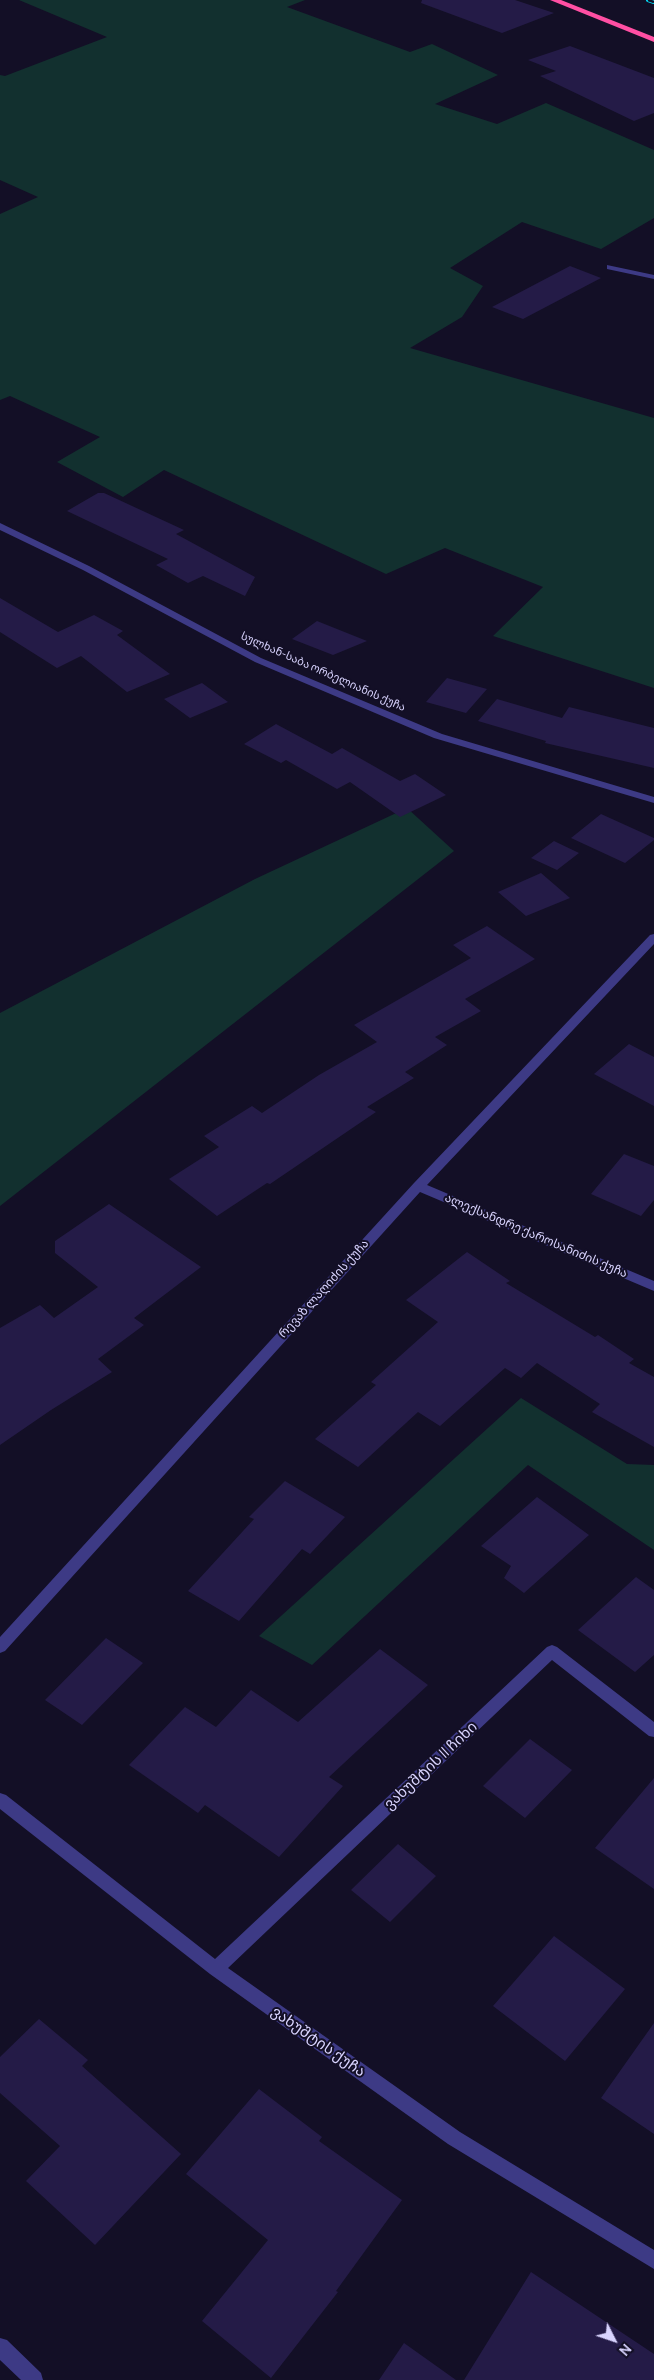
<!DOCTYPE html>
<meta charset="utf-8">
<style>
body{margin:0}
#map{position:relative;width:654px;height:2380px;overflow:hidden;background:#130f26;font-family:Manrope,sans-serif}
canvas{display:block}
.north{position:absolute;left:589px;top:2315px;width:50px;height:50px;-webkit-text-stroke:4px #130f26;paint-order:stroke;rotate:131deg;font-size:14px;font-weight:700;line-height:20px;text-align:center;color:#d9d4ff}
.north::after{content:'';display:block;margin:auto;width:18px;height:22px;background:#d9d4ff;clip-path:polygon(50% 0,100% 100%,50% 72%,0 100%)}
</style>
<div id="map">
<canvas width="654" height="2380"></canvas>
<div class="north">N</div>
</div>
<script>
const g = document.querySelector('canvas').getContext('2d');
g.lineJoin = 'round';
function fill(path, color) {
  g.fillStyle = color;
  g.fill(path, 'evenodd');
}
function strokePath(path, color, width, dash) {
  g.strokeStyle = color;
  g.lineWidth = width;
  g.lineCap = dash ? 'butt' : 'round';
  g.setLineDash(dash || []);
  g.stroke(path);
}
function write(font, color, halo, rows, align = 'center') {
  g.font = font + ' Manrope,"Noto Sans Georgian",sans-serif';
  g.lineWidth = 4;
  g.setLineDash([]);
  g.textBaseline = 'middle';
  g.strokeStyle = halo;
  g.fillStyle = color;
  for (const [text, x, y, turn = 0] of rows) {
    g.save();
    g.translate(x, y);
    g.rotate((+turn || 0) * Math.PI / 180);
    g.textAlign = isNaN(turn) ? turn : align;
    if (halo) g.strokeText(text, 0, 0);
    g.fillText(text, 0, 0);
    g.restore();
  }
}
const green = new Path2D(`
 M19 0H305L287 7 410 52 432 44 498 75 435 104 497 124 546 103 654 150V218L601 249 522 222 450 268 483 286 462 317 410 348 654 418V688L493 636 543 587 445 548 386 574 164 470 123 497 57 462 100 437 10 396 0 400V214L38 197 0 180V75L5 76 107 37Z
 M407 808 454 851 0 1206V1013L255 879Z
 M521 1398 627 1464 654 1465V1550L528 1465 312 1665 259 1636Z`);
const building = new Path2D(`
 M422 0H515L554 13 502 33 421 3Z
 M570 46 654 78V113L634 121 540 76 556 71 528 60Z
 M570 266 601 278 523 319 492 307Z
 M98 493H104L184 530 176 534 255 577 245 596 203 576 188 583 156 565 168 559 67 511Z
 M0 598 58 632 94 615 123 631 117 635 170 674 127 692 81 656 57 668 0 632Z
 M317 621 367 641 333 655 292 639Z
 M447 678 487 689 466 713 426 702Z
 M202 683 228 702 190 718 164 699Z
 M497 699 562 718 569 707 654 728V768L545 743 546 741 478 721Z
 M276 724 332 754 342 748 400 781 415 774 446 795 400 817 350 782 337 789 286 760 281 763 244 744Z
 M601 814 654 838V840L625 863 571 838Z
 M554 841 579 853 557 870 531 858Z
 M541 873 570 898 526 916 498 892Z
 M487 926 535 959 465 999 481 1011 435 1037 447 1045 405 1072 414 1078 367 1107 376 1112 270 1184 267 1183 217 1216 169 1179 219 1147 204 1136 252 1106 262 1113 319 1075 377 1042 354 1025 471 958 453 945Z
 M629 1044 654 1057V1106L594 1074Z
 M624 1154 654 1166V1200L641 1216 591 1194Z
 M109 1204 201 1267 134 1318 144 1325 98 1359 112 1372 51 1410 0 1445V1328L40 1305 54 1318 98 1287 55 1253V1241Z
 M467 1252 510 1281 506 1283 595 1337 598 1335 634 1359 629 1363 654 1377V1447L592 1412 600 1404 537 1363 521 1378 505 1368 440 1426 418 1412 358 1467 315 1439 376 1385 371 1382 438 1322 406 1300Z
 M285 1481 345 1517 310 1554 302 1549 239 1621 188 1591 254 1519 249 1517Z
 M537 1497 589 1535 524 1593 504 1578 511 1566 481 1546Z
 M636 1577 654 1590V1655L635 1672 578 1630Z
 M106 1638 143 1663 82 1725 45 1700Z
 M380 1649 428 1685 329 1777 343 1786 279 1857 205 1805 198 1813 129 1765 185 1707 216 1727 251 1690 298 1722Z
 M530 1739 572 1770 525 1818 483 1786Z
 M654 1778V1889L595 1848Z
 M398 1844 436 1876 390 1922 351 1890Z
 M554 1936 625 1989 565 2061 493 2006Z
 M39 2019 88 2060 82 2066 181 2154 95 2245 26 2181 60 2146 0 2093V2057Z
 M654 2023V2134L601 2098Z
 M259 2089 322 2137 319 2141 402 2200 336 2291 338 2292 271 2378 202 2321 268 2240 186 2174Z
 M531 2272 654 2354V2380H464Z
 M404 2343 456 2380H379Z`);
const lane = new Path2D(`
 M607 265 654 275V279L607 269Z`);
const street = new Path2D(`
 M0 523 89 566 261 658 442 734 654 797V803L434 738 255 662 83 570 0 530Z
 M654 934V944L427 1185 654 1281V1291L420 1192 5 1651 0 1653V1637L414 1183 650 935Z
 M552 1645 557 1647 654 1722V1737L649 1736 552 1660 228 1968 460 2132 654 2250V2269L448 2144 210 1974 0 1809V1793L6 1795 215 1959 547 1647Z
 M0 2338 7 2340 41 2373 43 2380H21L0 2360Z`);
const highway = new Path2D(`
 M550 0H561L654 37V42Z`);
const rail = new Path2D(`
 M648 0 654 2`);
const farStreetnames = [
 ["სულხან-საბა ორბელიანის ქუჩა",323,672,24]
];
const streetNames = [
 ["ალექსანდრე ქაროსანიძის ქუჩა",536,1236,23],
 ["რევაზ ლაღიძის ქუჩა",324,1289,-48]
];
const nearStreetnames = [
 ["ვახუშტის II ჩიხი",431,1766,-43],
 ["ვახუშტის ქუჩა",318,2042,35]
];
fill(green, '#12302f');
fill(building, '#241b47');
fill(lane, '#3d3a85');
fill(street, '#3d3a85');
fill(highway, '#ff4fa3');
strokePath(rail, '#00e5ff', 4);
strokePath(rail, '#130f26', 2.5, [7]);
write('11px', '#d9d4ff', '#130f26', farStreetnames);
write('12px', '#d9d4ff', '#130f26', streetNames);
write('15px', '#d9d4ff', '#130f26', nearStreetnames);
</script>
